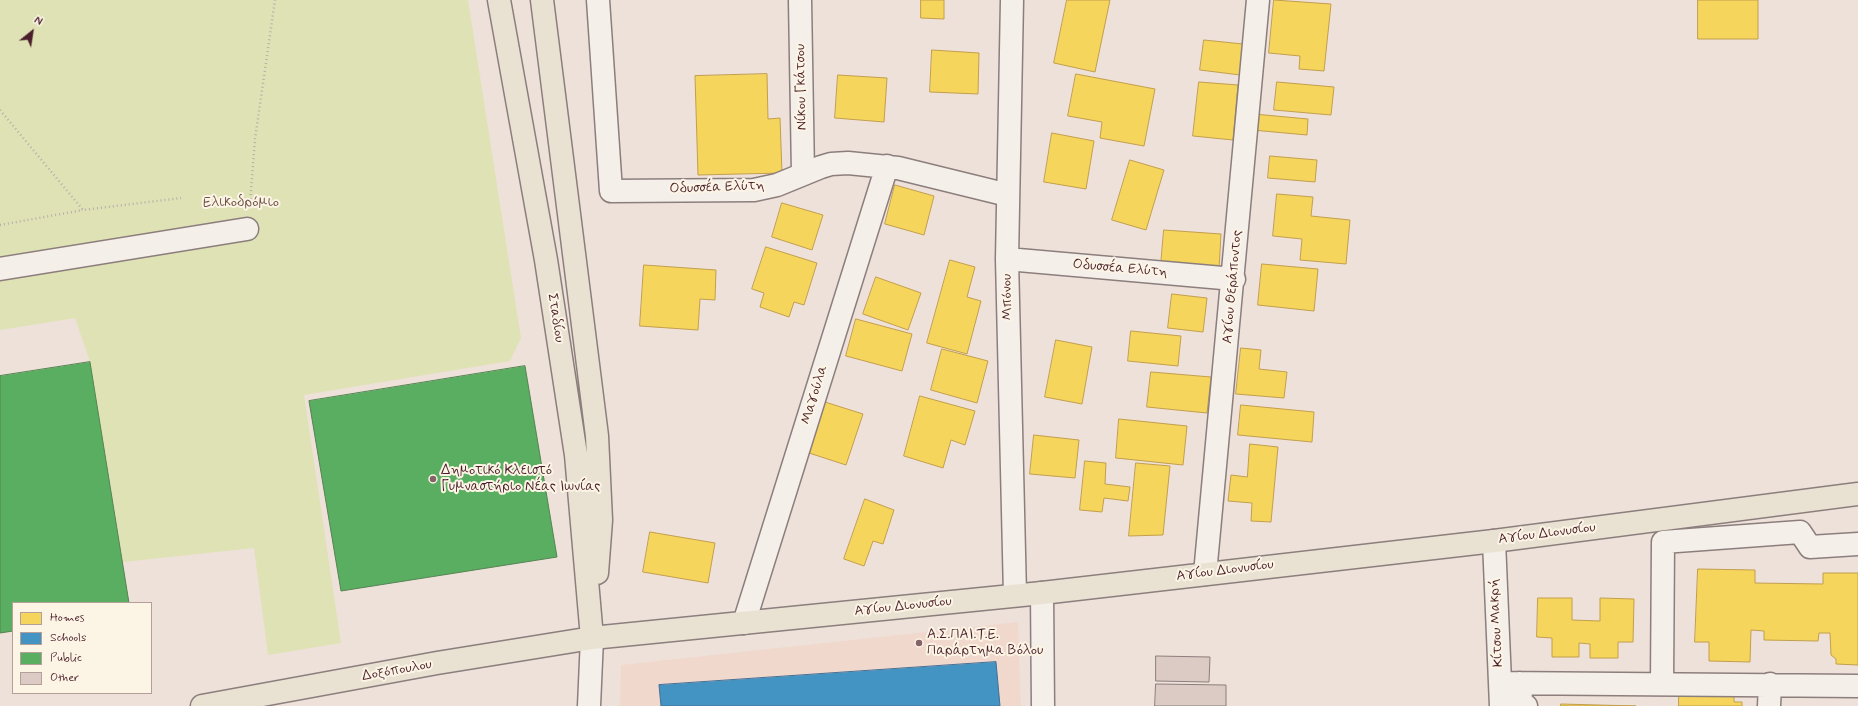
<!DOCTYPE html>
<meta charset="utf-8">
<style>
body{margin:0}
#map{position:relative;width:1858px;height:706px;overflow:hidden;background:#eee1d9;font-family:Mynerve,sans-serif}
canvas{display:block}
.legend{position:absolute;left:12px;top:602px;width:140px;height:92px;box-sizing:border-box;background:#fcf5e5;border:1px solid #b59f9b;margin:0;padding:5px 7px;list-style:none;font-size:12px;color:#4a1f2b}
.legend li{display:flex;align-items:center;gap:8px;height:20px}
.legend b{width:20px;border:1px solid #b59f9b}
.north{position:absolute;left:12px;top:12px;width:40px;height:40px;-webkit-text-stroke:3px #fcf5e5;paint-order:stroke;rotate:30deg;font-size:11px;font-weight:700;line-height:16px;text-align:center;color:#4a1f2b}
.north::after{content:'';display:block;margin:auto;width:14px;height:18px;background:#4a1f2b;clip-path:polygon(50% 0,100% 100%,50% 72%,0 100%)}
</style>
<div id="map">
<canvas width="1858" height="706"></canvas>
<ul class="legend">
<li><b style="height:11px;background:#f6d55c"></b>Homes</li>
<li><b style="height:11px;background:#4393c3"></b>Schools</li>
<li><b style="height:11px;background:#5aae61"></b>Public</li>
<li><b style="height:11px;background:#dccac4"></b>Other</li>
</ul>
<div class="north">N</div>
</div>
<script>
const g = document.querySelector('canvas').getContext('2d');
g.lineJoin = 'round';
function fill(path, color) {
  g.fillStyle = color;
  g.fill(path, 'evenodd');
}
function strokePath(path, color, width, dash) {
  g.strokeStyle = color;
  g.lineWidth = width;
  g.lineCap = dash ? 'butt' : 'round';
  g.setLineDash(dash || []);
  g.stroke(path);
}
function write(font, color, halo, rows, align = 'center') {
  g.font = font + ' Mynerve,sans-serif';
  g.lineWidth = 4;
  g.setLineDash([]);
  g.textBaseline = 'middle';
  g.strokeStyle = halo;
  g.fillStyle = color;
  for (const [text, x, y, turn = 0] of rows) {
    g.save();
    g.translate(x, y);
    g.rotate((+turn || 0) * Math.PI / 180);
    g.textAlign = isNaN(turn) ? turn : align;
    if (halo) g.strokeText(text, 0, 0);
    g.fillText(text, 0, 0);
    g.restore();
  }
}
const built = new Path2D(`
 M1018 622 1021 706H620L621 665Z`);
const green = new Path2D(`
 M0 0H468L521 338 510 361 304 395 341 643 268 655 254 548 123 562 90 362 75 318 0 330Z`);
const homes = new Path2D(`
 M921 0H944V19L921 18Z
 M1067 0H1110L1095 72 1054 63Z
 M1274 0 1331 4 1324 71 1299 69 1300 56 1269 53Z
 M1698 0H1758V39H1698Z
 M1204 40 1243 44 1240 75 1200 70Z
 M932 50 979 53 978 94 930 92Z
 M767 74 768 119 780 118 782 173 698 175 695 76Z
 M1076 74 1155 89 1144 146 1100 138 1102 122 1068 116Z
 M838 75 887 78 884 122 835 118Z
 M1199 82 1238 85 1233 140 1193 136Z
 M1277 82 1334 87 1331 115 1274 110Z
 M1254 114 1308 119 1307 135 1252 130Z
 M1052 133 1094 141 1086 189 1044 182Z
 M1270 156 1317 160 1315 182 1268 178Z
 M1130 160 1164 170 1146 230 1112 220Z
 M895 185 934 196 924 235 885 224Z
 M1277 194 1313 197 1311 216 1350 220 1346 264 1300 260 1302 239 1273 236Z
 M782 203 823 215 812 250 772 237Z
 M1164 230 1221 234 1219 270 1161 265Z
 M766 247 817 263 804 305 794 302 789 317 760 307 764 293 752 289Z
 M950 260 975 267 967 297 981 301 967 354 927 343Z
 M1262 264 1318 269 1314 311 1258 305Z
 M644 265 716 270 715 300 700 299 698 330 640 326Z
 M876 277 921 293 908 330 863 314Z
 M1172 294 1207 298 1203 332 1168 328Z
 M856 319 912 334 902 371 846 356Z
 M1131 331 1181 336 1178 366 1128 361Z
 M1056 340 1092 347 1082 404 1045 397Z
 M1241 348 1261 350 1259 369 1287 372 1284 398 1236 394Z
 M942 349 988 361 977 403 931 390Z
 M1151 372 1211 377 1207 413 1147 407Z
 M920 396 975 411 965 445 951 440 943 468 904 456Z
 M825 402 863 414 846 465 809 453Z
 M1241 405 1314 412 1312 442 1238 435Z
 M1119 419 1187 426 1183 465 1116 458Z
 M1034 435 1079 440 1075 478 1030 474Z
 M1250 444 1278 447 1271 522 1251 521 1252 503 1228 501 1231 475 1247 477Z
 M1085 461 1106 463 1105 484 1130 487 1128 501 1104 498 1102 512 1080 510Z
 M1136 463 1170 466 1163 535 1129 536Z
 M865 499 894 510 883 544 873 541 864 566 844 559Z
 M650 532 715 543 708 583 643 572Z
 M1698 569 1755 570V583L1823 584V573H1858V665L1836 664V659L1831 655 1830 633H1819L1818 641 1764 640V631L1751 630 1750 662 1709 661V642H1695Z
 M1538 598H1572V620L1600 621V598L1634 599 1633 642H1618V658H1590V644L1579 643V657H1552V638L1537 637Z
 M1679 694 1734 695V702H1742V706H1679Z
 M1561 704 1636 706H1561Z`);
const schools = new Path2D(`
 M996 662 1000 706H661L659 685Z`);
const public = new Path2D(`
 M90 362 129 603H13V631L0 633V376Z
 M525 366 557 557 341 591 309 401Z`);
const building = new Path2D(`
 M1156 656 1210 657 1209 682 1156 681Z
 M1156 684 1226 685V706H1155Z`);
const path = new Path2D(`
 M0 110 83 210 181 198
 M250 203 255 139 275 0
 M0 225 83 210`);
const minor = new Path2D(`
 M598 0 611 191 754 190 777 185 821 167 831 164 848 163 898 168 1008 195
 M800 0 803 174
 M1012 0 1007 259 1015 595
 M1007 259 1234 279
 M0 269 247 229
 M1494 541 1501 706
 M1205 574 1258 0
 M1042 593 1043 706
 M744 623 887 166
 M1500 683 1858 686
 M1520 683 1521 702 1526 706
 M1662 683 1663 542 1800 532 1810 547 1858 544
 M589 706 592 638
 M1769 706 1770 684`);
const major = new Path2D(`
 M499 0 546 260 576 455 592 638
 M542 0 597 436 601 520 597 573
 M202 706 437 663 592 638 1042 593 1494 541 1858 494`);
const markers = [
 [433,479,4,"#836368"],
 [919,643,4,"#836368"]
];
const streetNames = [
 ["Νίκου Γκάτσου",802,87,-91],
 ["Οδυσσέα Ελύτη",717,188,-2],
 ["Οδυσσέα Ελύτη",1120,269,5],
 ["Αγίου Θεράποντος",1233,287,-85],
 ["Μπόνου",1008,297,-91],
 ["Σταδίου",555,318,81],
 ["Μαγούλα",815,395,-73],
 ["Αγίου Διονυσίου",1547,534,-7],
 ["Αγίου Διονυσίου",1225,571,-7],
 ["Αγίου Διονυσίου",903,607,-6],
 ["Κίτσου Μακρή",1497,623,-93],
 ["Δοξόπουλου",397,671,-10]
];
const parkNames = [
 ["Ελικοδρόμιο",241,203]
];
const poiNames = [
 ["Δημοτικό Κλειστό",441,471],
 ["Γυμναστήριο Νέας Ιωνίας",441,487],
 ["Α.Σ.ΠΑΙ.Τ.Ε.",927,635],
 ["Παράρτημα Βόλου",927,651]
];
fill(built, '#f0d8cd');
fill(green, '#dfe2b4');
fill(homes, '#f6d55c');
strokePath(homes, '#c29e4d', 1);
fill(schools, '#4393c3');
strokePath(schools, '#457095', 1);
fill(public, '#5aae61');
strokePath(public, '#558351', 1);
fill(building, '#dccac4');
strokePath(building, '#8c7e7d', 1);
strokePath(minor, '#8c7e7d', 25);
strokePath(major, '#8c7e7d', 25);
strokePath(path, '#b7aeab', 2.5, [1, 3]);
strokePath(minor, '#f4efe9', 22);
strokePath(major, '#e9e2d3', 22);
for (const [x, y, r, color] of markers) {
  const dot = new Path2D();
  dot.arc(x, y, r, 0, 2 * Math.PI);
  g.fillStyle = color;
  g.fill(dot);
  strokePath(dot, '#fcf5e5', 1.5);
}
write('14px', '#4a1f2b', '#fcf5e5', streetNames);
write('14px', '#6c5046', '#fcf5e5', parkNames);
write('14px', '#4a1f2b', '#fcf5e5', poiNames, 'left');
</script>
